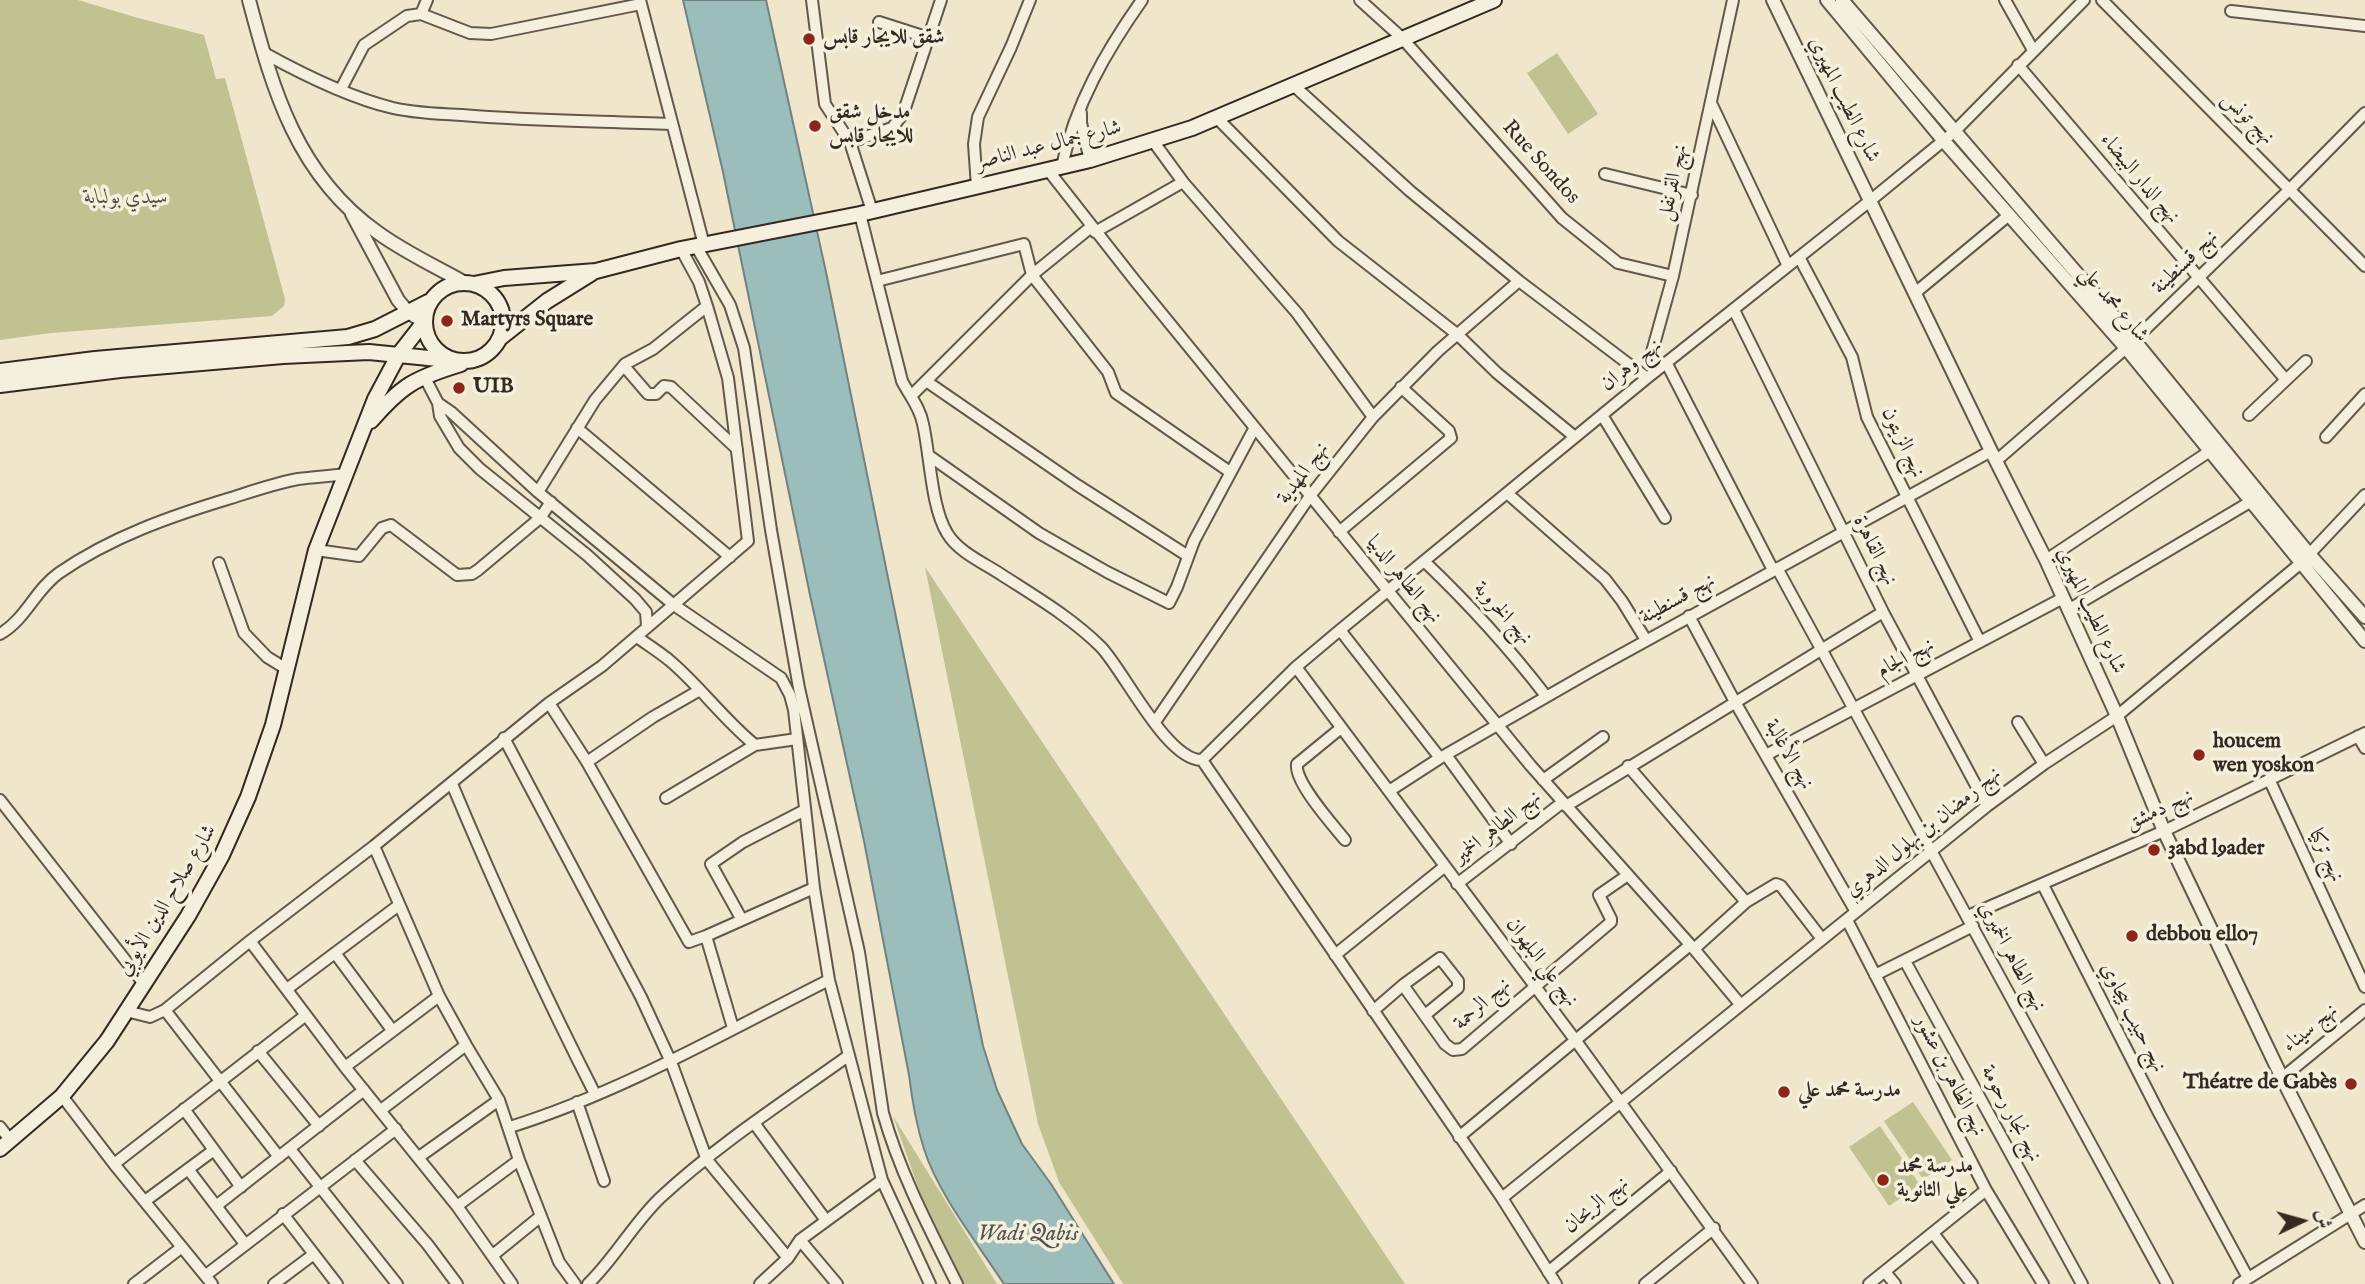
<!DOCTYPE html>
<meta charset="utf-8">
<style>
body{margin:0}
#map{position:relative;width:2365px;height:1284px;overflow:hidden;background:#efe6cc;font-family:"IM FELL English",Amiri,serif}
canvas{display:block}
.north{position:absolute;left:2267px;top:1186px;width:70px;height:70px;-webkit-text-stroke:5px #f5efde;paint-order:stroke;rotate:85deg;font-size:19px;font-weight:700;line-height:28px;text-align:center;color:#342821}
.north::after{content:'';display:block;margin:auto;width:24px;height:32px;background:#342821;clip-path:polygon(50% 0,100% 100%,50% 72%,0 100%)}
</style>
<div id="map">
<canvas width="2365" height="1284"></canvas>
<div class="north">ش</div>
</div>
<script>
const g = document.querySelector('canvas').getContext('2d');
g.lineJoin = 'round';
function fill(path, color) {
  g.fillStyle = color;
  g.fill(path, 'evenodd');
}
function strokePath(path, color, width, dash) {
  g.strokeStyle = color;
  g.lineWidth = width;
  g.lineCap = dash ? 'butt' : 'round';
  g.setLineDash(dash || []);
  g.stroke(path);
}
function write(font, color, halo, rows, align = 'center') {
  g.font = font + ' "IM FELL English",Amiri,serif';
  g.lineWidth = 7;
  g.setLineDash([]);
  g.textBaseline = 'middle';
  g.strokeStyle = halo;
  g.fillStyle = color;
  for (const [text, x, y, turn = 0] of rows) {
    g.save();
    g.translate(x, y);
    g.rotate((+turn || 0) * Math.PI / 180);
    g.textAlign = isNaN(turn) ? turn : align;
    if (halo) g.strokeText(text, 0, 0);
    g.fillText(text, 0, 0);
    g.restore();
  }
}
const green = new Path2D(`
 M0 0H78L138 18 204 35 216 79 225 78 285 299 284 306 272 316 51 333 0 340Z
 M1557 53 1598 114 1568 134 1527 73Z
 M925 567 1405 1284H1123L1059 1182 1038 1124Z
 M1913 1102 1952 1160 1923 1179 1884 1121Z
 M893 1116 997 1284H952Z
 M1880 1126 1920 1185 1889 1206 1849 1147Z`);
const water = new Path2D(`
 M683 0H766L826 272 983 1046 997 1090 1022 1144 1051 1184 1114 1284H1004C978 1244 938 1194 924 1149 916 1124 912 1100 909 1075L864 841 810 595 723 172Z`);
const minor = new Path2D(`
 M640 0 704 245
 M812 0 825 104 850 142
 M1360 0 1402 38 1562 218 1618 263 1673 276
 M2005 0 2033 50
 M2102 0 2365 266
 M2231 11 2365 26
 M421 14 427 0
 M879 22 929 38
 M264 53C302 74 351 98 393 108 415 113 439 114 462 115 532 121 602 121 671 124
 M2018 65 2286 380
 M1292 84 1410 191 1519 281 1647 378
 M341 89 364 45 407 16 421 14 470 33 491 34 641 4
 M1711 103 1788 266
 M1081 113V123L1090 160
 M1217 118 1338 241 1458 335 1497 373 1575 437
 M1153 141 1183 182 1297 313 1373 417
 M1062 166C1075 105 1106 51 1142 0
 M1048 170 1136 282 1531 766 1694 949 1740 1004
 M1605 174 1692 195
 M977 187 974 144 978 117 1011 47 1030 0
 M872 211 850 142 892 128 903 114 941 0
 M860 214 902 381C909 395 920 407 923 424 930 454 931 507 947 533 958 552 984 563 1002 575 1036 597 1072 618 1101 647 1124 671 1167 761 1202 760L1502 1198 1556 1284
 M1095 232 1183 182
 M696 246 730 305 744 348 771 530 799 688 859 952 883 1113C900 1173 929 1228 957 1284
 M1799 257 1852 357 1867 417 1980 642
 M877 281 1024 244 1032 275 1108 372 1116 393 1230 472
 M1915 293 2009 215
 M1734 310 1883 612 1987 806
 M1667 364 1773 570
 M624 366 648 394H656L664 386 671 387 737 449
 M1656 371 1650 359 1673 276 1733 0
 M424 376 438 403 440 416 459 448 480 469 587 555 635 599 646 612 647 626
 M926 381 1032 275 1091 227
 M911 396 926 381 1077 485 1188 556
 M438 403 451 412 538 492 674 605 781 678 790 695 794 710 814 888 829 980 882 1180 930 1284
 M1602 415 1665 518
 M2249 415 2306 361
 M577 428 730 557
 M2326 437 2365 394
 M928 455 1039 533 1107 572 1169 603 1177 587 1194 541 1254 429
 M1996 461 2126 348 2290 189 2365 113
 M538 492 595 400 625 364 653 349 707 306 699 282 681 249
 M1507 493 1605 579 1622 601 1646 640
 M1339 532 1451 438 1449 431 1401 387
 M316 550 359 556 382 528 391 525 457 575 472 574 478 570 540 518 551 502
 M2046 560 2216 447
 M1425 562C1469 604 1509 648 1546 696
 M219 563 244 633 267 657 288 670
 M1777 568 2167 1284
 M2068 610 2250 502
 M1689 616 1735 702 1856 912
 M1340 630 1440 758
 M0 634C26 619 35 590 59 573 111 537 171 516 231 498 253 491 276 483 298 479 314 477 331 476 347 474
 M637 637C648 645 659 652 669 660 700 686 723 719 755 745
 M1296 667 1576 1041 1752 1284
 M549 703 587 762 689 942 706 936 814 888
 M1155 722 1310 496 1373 417 1438 351 1519 281
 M2018 722 2044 764
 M1341 728 1297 764C1294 782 1333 825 1345 840
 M2358 736 2365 748
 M504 738 641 997 671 1062 707 1160 788 1258
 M1446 755 1511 844
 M1766 755 2063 598
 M1202 760 1296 667 1340 630 1647 378 1871 200 1954 132 2084 0
 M587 762 653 717 700 690
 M1628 766 1746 902
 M2269 779 2365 987
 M1543 780 1603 737
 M452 784C496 889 543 992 595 1094
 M1389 791 1440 758 1593 670 1991 451
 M666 798 755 745 797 739
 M0 800 144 984
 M1566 806 1883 612
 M374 846 439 996 466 1045 499 1100 519 1160 559 1262 575 1284
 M1457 884 1563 802
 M2043 885 2159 1113 2248 1278
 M1968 916 2164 831 2365 733
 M742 920 711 864 743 842 805 810
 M1847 920 1986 1190 2043 1284
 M706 936 733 1028
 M250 941 345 1067 457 1206 512 1284
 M1694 949 1746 902 1776 884 1781 886 1822 939
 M335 953 392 1030
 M1335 955 1444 867
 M1905 961 2082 1284
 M1875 975 1973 926
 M1403 985 1440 958 1458 981V988L1425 1015
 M287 989 399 905
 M165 1010 279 1157
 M126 1011 150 1017 165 1010 250 941 374 846 549 703 602 666 748 541 728 378 707 306
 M1373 1011 1403 985 1445 1044 1453 1050 1462 1049 1611 922V919L1599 895 1628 875
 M258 1051 319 1126
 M345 1067 439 996
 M2282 1078 2365 1010
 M62 1096 114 1164 212 1284
 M577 1102 604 1181
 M184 1109 241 1187
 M381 1110 466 1045
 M754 1123 825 1219
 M0 1127 11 1141
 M510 1127C622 1092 725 1032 829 980
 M1459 1137 1690 945
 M290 1149 397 1284
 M419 1157 499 1100
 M355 1160 428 1245 457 1284
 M114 1164 306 1015
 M188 1169 245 1244
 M1502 1198 1987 806 2044 764 2117 716 2301 563 2365 495
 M145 1201 214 1150
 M216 1206 364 1090
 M457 1206 519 1160
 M283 1214 337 1284
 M1933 1233 1972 1284
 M800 1240 837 1284
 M493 1255 541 1216
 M1548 1272 1671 1171
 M1885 1272 1895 1284
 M206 1275 396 1129
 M134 1284 182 1247
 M274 1284 314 1254
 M588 1284C615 1258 633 1224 660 1198 717 1145 785 1101 848 1056
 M760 1284 788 1258 800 1240 882 1180
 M1645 1284 1714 1228
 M1869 1284 1986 1190
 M2239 1284 2365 1205`);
const tertiary = new Path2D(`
 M249 0C273 91 297 175 377 232 404 252 435 266 465 283
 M1773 0 1991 451 2046 560 2117 716 2164 831 2282 1078 2365 1242
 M1827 0 1943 140 2126 348 2365 641
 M1842 0 2134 340 2309 554 2365 617
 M352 214 398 300 408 312 424 322`);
const secondary = new Path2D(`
 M425 322a39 39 0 1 1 78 0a39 39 0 1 1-78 0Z
 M474 284 504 278 596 271 681 249 860 214 1090 160 1192 128 1494 0
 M499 339 547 301 592 273
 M0 371 95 359 348 337 375 329 428 302
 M0 385 120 370 283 356 369 352 458 361
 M371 421C402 385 415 378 461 364
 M0 1149 62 1096 107 1041 188 916 222 855 248 797 273 725 316 550 375 399 399 354 424 322`);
const markers = [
 [809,39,7,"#8f2418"],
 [815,126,7,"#8f2418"],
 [447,321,7,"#8f2418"],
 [459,388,7,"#8f2418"],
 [2199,755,7,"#8f2418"],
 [2154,850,7,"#8f2418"],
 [2132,936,7,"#8f2418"],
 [2351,1084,7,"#8f2418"],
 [1784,1092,7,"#8f2418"],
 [1883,1180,7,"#8f2418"]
];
const poiNames = [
 ["شقق للايجار قابس",823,39],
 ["مدخل شقق",829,114],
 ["للايجار قابس",829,138],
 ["Martyrs Square",461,321],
 ["UIB",473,388],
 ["houcem",2213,743],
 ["wen yoskon",2213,767],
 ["3abd l9ader",2168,850],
 ["debbou ello7",2146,936],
 ["Théatre de Gabès",2337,1084,"right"],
 ["مدرسة محمد علي",1798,1092],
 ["مدرسة محمد",1897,1168],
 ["علي الثانوية",1897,1192]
];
const streetNames = [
 ["شارع الطيب المهيري",1843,100,64],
 ["نهج تونس",2247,119,45],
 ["شارع جمال عبد الناصر",1049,146,-14],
 ["Rue Sondos",1540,163,48],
 ["نهج الدار البيضاء",2139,179,50],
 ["نهج القرنفل",1674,183,-78],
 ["نهج قسنطينة",2186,263,-44],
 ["شارع محمد علي",2113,305,49],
 ["نهج وهران",1632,366,-38],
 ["نهج الزيتون",1902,443,65],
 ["نهج المهدية",1304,474,-53],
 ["نهج القاهرة",1874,551,64],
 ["نهج الطاهر الدبيا",1403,580,51],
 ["نهج قسنطينة",1678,600,-29],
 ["شارع الطيب المهيري",2090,611,65],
 ["نهج الخروبة",1502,614,48],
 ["نهج الجام",1906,659,-28],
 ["نهج الأغالبة",1788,755,60],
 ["نهج دمشق",2160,811,-25],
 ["نهج الطاهر الخمير",1498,828,-38],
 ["نهج رمضان بن بهلول الدهري",1924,833,-39],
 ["نهج تركيا",2325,856,65],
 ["شارع صلاح الدين الأيوبي",168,901,-59],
 ["نهج الطاهر الخميري",2011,957,62],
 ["نهج علي البلهوان",1541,963,53],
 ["نهج الرحمة",1483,1005,-41],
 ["نهج حبيب بيجاوي",2132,1018,63],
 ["نهج سيناء",2311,1029,-39],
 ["نهج الطاهر بن عشور",1949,1076,63],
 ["نهج نجار رحومة",2010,1114,62],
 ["نهج الريحان",1597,1206,-39]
];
const parkNames = [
 ["سيدي بولبابة",126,199]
];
const waterNames = [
 ["Wadi Qabis",1028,1235]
];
fill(green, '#c1c292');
fill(water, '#9bbebd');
strokePath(water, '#72827f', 2);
strokePath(minor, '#63584c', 14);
strokePath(tertiary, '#63584c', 16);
strokePath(secondary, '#342821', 18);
strokePath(minor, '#f5efde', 10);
strokePath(tertiary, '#f5efde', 12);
strokePath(secondary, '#f5efde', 14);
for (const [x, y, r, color] of markers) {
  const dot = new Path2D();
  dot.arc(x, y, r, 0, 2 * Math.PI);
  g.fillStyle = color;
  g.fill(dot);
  strokePath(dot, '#f5efde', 2.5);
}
write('bold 21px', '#342821', '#f5efde', poiNames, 'left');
write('21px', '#342821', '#f5efde', streetNames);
write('italic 21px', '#574e3d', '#f5efde', parkNames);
write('italic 23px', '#535550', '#f5efde', waterNames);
</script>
